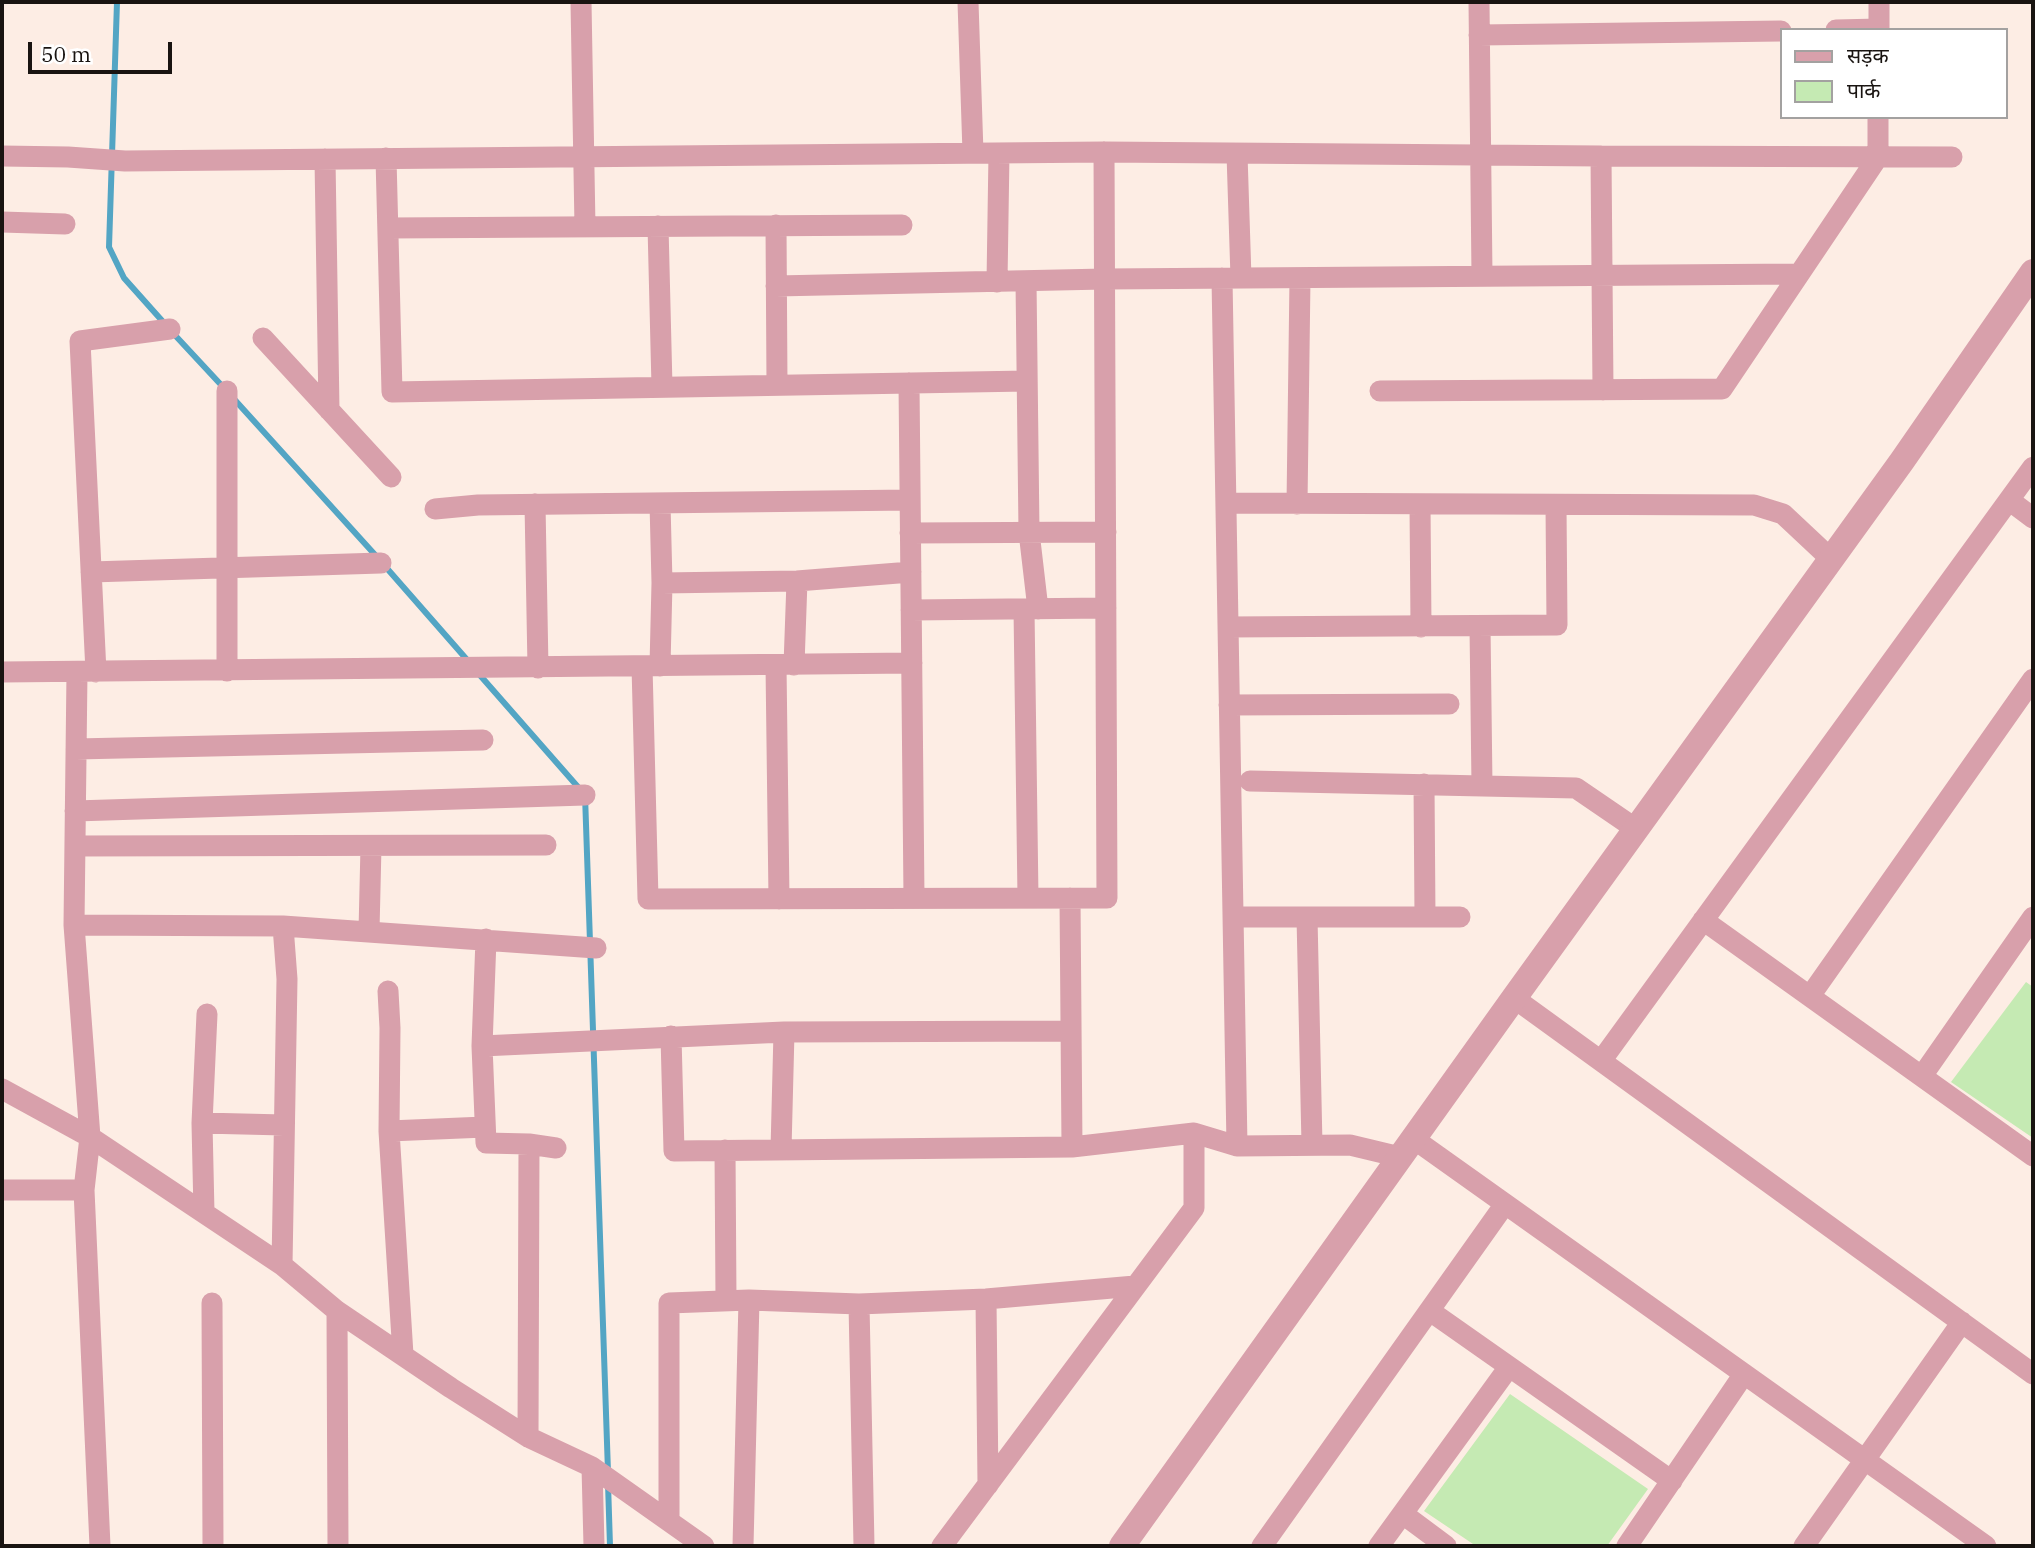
<!DOCTYPE html>
<meta charset="utf-8">
<style>
body{margin:0}
#map{position:relative;width:2035px;height:1548px;overflow:hidden;background:#fdede4;font-family:"IBM Plex Serif","Noto Sans Devanagari",serif}
canvas{display:block}
.frame{position:absolute;inset:0;border:4px solid #191411;pointer-events:none}
.legend{position:absolute;left:1780px;top:28px;width:228px;height:91px;box-sizing:border-box;background:#fff;border:2px solid #a3a1a0;margin:0;padding:9px 12px;list-style:none;font-size:21px;color:#191411}
.legend li{display:flex;align-items:center;gap:14px;height:35px}
.legend b{width:35px;border:2px solid #a3a1a0}
.scale{position:absolute;left:28px;top:42px;width:144px;height:32px;box-sizing:border-box;border:4px solid #191411;border-top:0;padding-left:9px;font-size:21px;line-height:24px;white-space:nowrap;color:#191411;-webkit-text-stroke:5px #fff;paint-order:stroke}
</style>
<div id="map">
<canvas width="2035" height="1548"></canvas>
<div class="frame"></div>
<ul class="legend">
<li><b style="height:9px;background:#d8a0ab"></b>सड़क</li>
<li><b style="height:19px;background:#c5eab3"></b>पार्क</li>
</ul>
<div class="scale">50 m</div>
</div>
<script>
const g = document.querySelector('canvas').getContext('2d');
g.lineJoin = 'round';
function fill(path, color) {
  g.fillStyle = color;
  g.fill(path, 'evenodd');
}
function strokePath(path, color, width, dash) {
  g.strokeStyle = color;
  g.lineWidth = width;
  g.lineCap = dash ? 'butt' : 'round';
  g.setLineDash(dash || []);
  g.stroke(path);
}
const green = new Path2D(`
 M2026 982 2033 987V1138L1951 1082Z
 M1510 1394 1648 1489 1607 1546H1476L1424 1511Z`);
const stream = new Path2D(`
 M117 2 109 247 124 278 165 324
 M172 332 224 388
 M234 399 377 557
 M384 565 469 662
 M478 673 585 795 608 1472
 M608 1483 610 1546`);
const minor = new Path2D(`
 M581 2 585 227
 M968 2 973 153
 M1479 2 1482 276
 M1836 30 1879 29
 M1879 30V2
 M1479 35 1781 31
 M1237 154 1241 278
 M2 156 68 157 125 161 1104 152 1601 156
 M386 158 392 392 1027 381
 M325 159 329 410
 M2 222 65 224
 M776 225 777 385
 M658 226 662 387
 M388 228 902 225
 M1222 278 1237 1146
 M1026 281 1029 532 1038 609
 M997 282 999 153
 M776 286 1105 279 1799 274
 M263 338 391 477
 M909 383 914 898
 M1603 390 1601 156 1952 157
 M1380 391 1722 389 1878 157V117
 M2009 500 2033 518
 M1226 503 1754 505 1783 514 1831 559
 M535 504 538 668
 M1297 504 1300 278
 M1420 504 1421 627
 M435 509 478 505 910 500
 M910 533 1106 532
 M91 572 381 563
 M662 583 797 581 911 572
 M1024 609 1028 898
 M911 610 1106 608
 M1480 626 1482 786
 M1228 627 1557 625 1556 505
 M776 665 779 899
 M794 665 797 581
 M642 666 648 899 1107 898 1104 152
 M660 666 662 583 660 503
 M227 671V391
 M2 672 912 663
 M77 672 74 925 90 1137 84 1190 100 1546
 M96 672 80 341 170 329
 M1229 705 1449 704
 M76 749 483 740
 M1250 781 1576 788 1636 829
 M1424 784 1425 917
 M75 811 585 795
 M75 846 546 845
 M1070 898 1072 1147
 M1233 917H1460
 M1307 917 1312 1145
 M1703 920 2033 1156
 M74 925 283 926 596 948
 M369 931 371 846
 M486 939 482 1046 486 1143 529 1144 556 1148
 M388 991 390 1028 389 1131 403 1355
 M1810 996 2033 679
 M1514 998 2033 1374
 M207 1014 202 1123 284 1125
 M671 1036 674 1151 1072 1147 1194 1133 1237 1146 1350 1145 1400 1157
 M482 1046 784 1032
 M1601 1061 2033 467
 M1922 1076 2033 917
 M2 1089 90 1137 282 1265 337 1311 451 1388 528 1437 592 1467 704 1546
 M202 1123 204 1213
 M389 1131 485 1127
 M1414 1139 1986 1546
 M725 1150 726 1300
 M781 1150 784 1032 1071 1031
 M2 1190H84
 M282 1265 287 979 283 926
 M986 1299 988 1485
 M212 1303 213 1546
 M859 1304 864 1546
 M337 1311 338 1546
 M1430 1311 1672 1481
 M528 1437 529 1144
 M592 1467 594 1546
 M1403 1514 1446 1546
 M669 1521V1303L749 1300 859 1304 986 1299 1135 1286
 M743 1546 749 1300
 M942 1546 1194 1208V1133
 M1262 1546 1505 1204
 M1379 1546 1509 1367
 M1627 1546 1744 1374
 M1804 1546 1962 1322`);
const tertiary = new Path2D(`
 M1122 1546 1514 998 1902 461 2033 272`);
fill(green, '#c5eab3');
strokePath(stream, '#53a5c4', 6);
strokePath(minor, '#d8a0ab', 21);
strokePath(tertiary, '#d8a0ab', 26);
</script>
